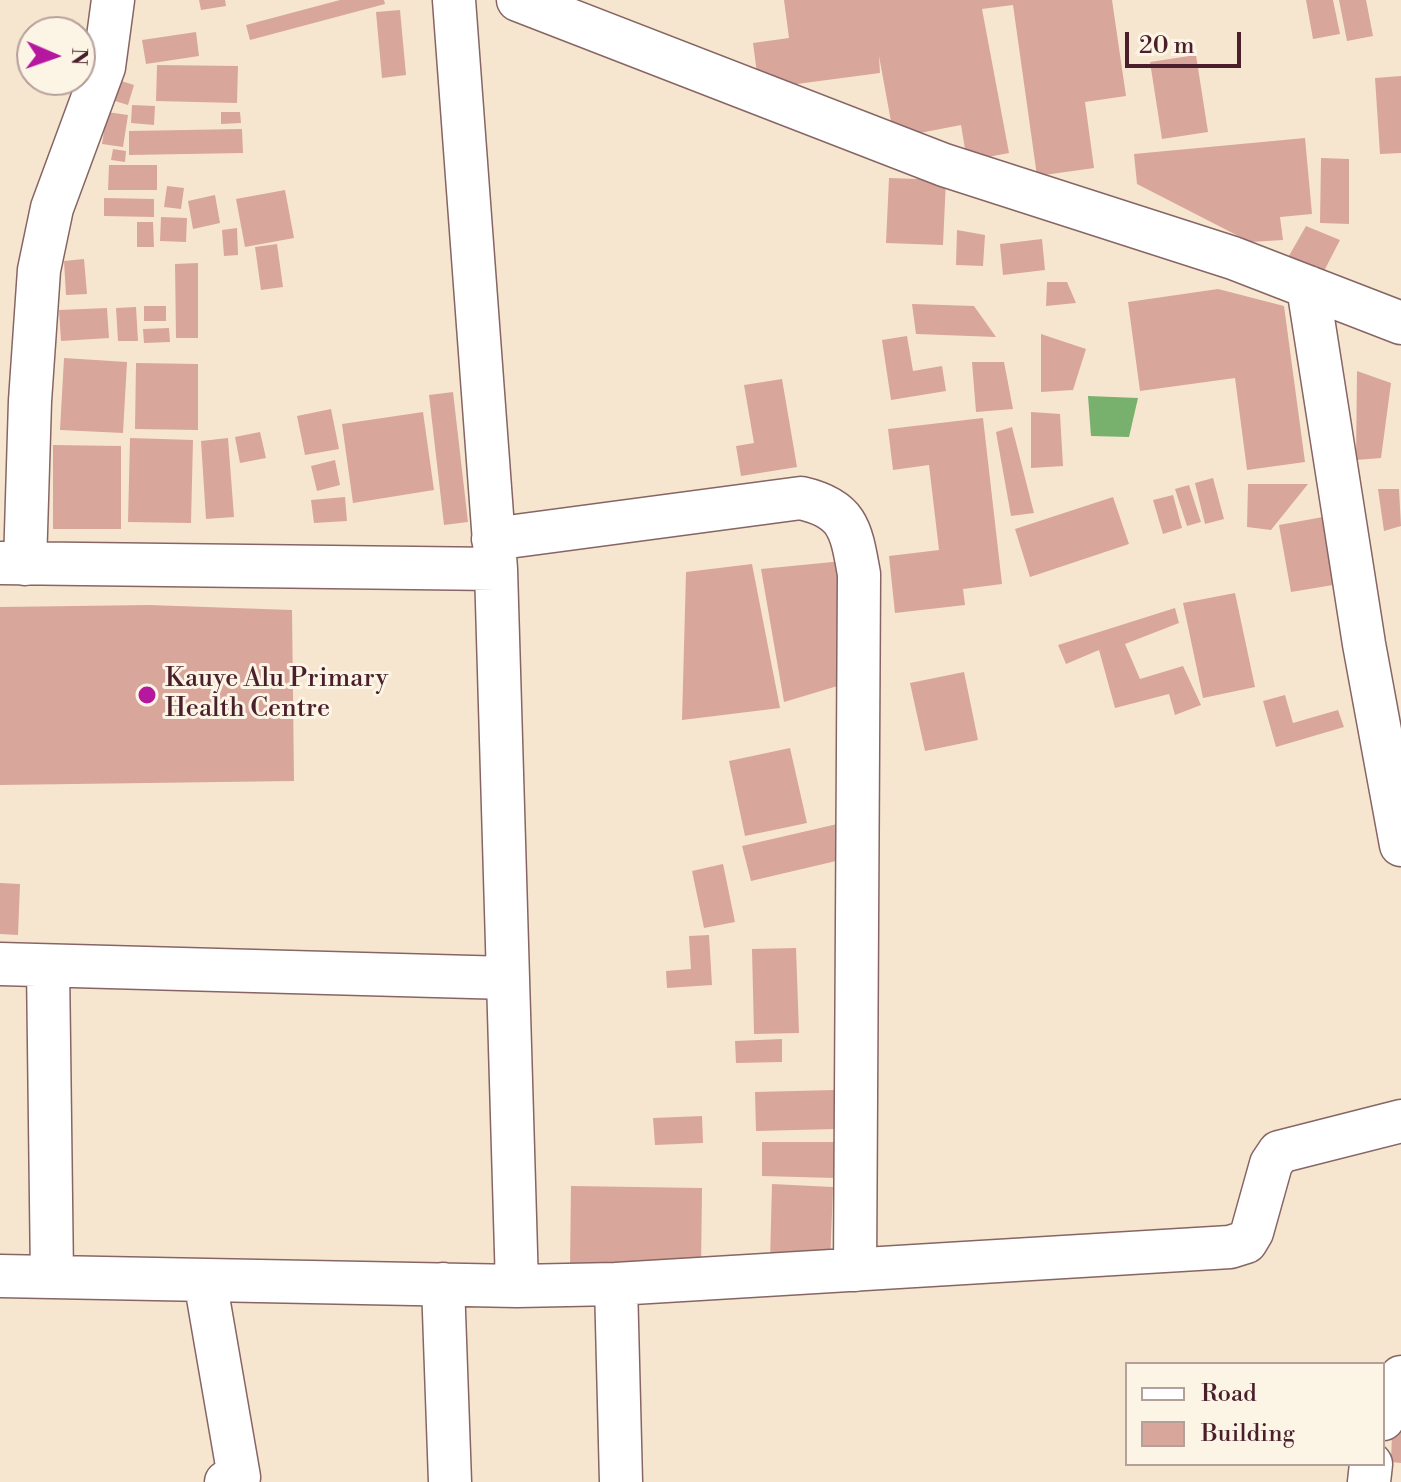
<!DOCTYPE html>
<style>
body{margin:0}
#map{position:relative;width:1401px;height:1482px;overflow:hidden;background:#f7e6cf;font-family:"Libre Bodoni",serif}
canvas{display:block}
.legend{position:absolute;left:1125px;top:1362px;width:260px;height:104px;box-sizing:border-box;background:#fcf5e5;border:2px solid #b59f9b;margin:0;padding:10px 14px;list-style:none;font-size:24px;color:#4a1f2b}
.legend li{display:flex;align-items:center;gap:16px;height:40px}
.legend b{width:40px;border:2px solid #b59f9b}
.north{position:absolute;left:16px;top:16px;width:80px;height:80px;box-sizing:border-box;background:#fcf5e5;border:2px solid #b59f9b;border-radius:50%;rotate:92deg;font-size:22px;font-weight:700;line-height:32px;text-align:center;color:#4a1f2b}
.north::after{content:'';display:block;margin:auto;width:28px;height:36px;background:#b5179e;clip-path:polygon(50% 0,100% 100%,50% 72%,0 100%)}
.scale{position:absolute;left:1125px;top:32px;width:116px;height:36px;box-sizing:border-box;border:4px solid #4a1f2b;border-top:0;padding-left:10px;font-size:24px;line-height:28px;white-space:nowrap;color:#4a1f2b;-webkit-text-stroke:6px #fcf5e5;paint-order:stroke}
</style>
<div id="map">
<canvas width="1401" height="1482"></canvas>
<ul class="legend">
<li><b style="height:10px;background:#fff"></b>Road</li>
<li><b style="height:22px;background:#d9a69b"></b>Building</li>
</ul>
<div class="north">N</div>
<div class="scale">20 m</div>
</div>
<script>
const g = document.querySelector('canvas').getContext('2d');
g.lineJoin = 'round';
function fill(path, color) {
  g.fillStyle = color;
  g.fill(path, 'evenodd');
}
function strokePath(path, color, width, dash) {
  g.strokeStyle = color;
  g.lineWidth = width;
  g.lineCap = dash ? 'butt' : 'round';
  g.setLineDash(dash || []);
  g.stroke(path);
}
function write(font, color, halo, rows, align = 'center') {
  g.font = font + ' "Libre Bodoni",serif';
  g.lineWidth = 6;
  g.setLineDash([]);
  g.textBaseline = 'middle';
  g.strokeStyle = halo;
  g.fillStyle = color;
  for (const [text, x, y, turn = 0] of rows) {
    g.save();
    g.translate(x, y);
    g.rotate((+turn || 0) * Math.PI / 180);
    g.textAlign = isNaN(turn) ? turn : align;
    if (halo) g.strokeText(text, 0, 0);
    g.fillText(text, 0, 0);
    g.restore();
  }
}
const forest = new Path2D(`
 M1088 396 1138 398 1129 437 1091 436Z`);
const building = new Path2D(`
 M199 0H225L226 6 201 10Z
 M340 0H384L385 4 250 40 246 25Z
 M784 0H1112L1126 96 1085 102 1094 168 1037 176 1013 5 982 9 1009 153 967 161 961 125 894 138 879 56 880 73 759 89 753 43 789 38Z
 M1306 0H1333L1340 34 1313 39Z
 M1339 0H1366L1373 36 1347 41Z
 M400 10 406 75 382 78 376 12Z
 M196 32 199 56 146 64 142 40Z
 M1196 55 1208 132 1162 139 1150 62Z
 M157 65 238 66 237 103 156 101Z
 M1401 76V153L1380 154 1375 78Z
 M112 78 134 85 128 105 105 98Z
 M132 105 155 106 154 125 131 123Z
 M107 112 128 115 123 147 102 144Z
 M221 112H240L241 123 221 124Z
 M242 129 243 153 129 155V131Z
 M1305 138 1312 214 1280 217 1283 240 1250 242 1137 184 1134 154Z
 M113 149 126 151 125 162 111 160Z
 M1321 158 1349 159V224L1320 223Z
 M109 165H157V190H108Z
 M889 178 946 180 943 245 886 243Z
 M167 186 184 188 181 209 164 207Z
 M285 190 294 238 245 247 236 199Z
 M215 195 220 223 193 229 188 201Z
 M104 198 154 199V217L104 216Z
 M161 217 187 218 186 242 160 241Z
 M137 222H153L154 247H137Z
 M1306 226 1340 240 1322 275 1286 261Z
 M237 228 238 255 224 256 222 230Z
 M957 230 985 235 983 266 956 265Z
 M1042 239 1045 270 1003 275 1000 244Z
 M277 244 283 287 261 290 255 247Z
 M84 259 87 294 66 295 64 261Z
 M198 263V338H176L175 264Z
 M1047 282H1067L1076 303 1046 306Z
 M1218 289 1284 306 1305 462 1247 470 1235 378 1140 391 1128 302Z
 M912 304 974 306 996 337 916 334Z
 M144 306H166V321H144Z
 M136 307 138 341H118L116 308Z
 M107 308 109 338 61 341 59 310Z
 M169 328 170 342 144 343 143 329Z
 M1041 334 1086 349 1073 390 1041 392Z
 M907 336 913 371 942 366 946 391 891 400 882 340Z
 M64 358 127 362 123 433 60 430Z
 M972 362H1004L1013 409 976 412Z
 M136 363 198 364V430L135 429Z
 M1357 371 1391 383 1381 458 1356 460Z
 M782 379 797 467 741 476 736 446 754 443 744 385Z
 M453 392 468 522 444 525 429 395Z
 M331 409 339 449 305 455 297 416Z
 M423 412 434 490 353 503 342 424Z
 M1031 412 1060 414 1063 466 1031 468Z
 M983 418 1002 584 963 589 965 605 895 613 889 556 939 550 929 465 893 470 888 429Z
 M1012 427 1034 513 1011 516 996 432Z
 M260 432 266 458 240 463 235 437Z
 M130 438 193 440 191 523 128 522Z
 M228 438 234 517 206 519 201 441Z
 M53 445 121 446V529H53Z
 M335 460 340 485 317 491 311 466Z
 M1213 478 1224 519 1205 524 1195 483Z
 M1248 484H1308L1271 530 1247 527Z
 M1189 485 1201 522 1187 526 1175 489Z
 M1378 489H1399L1401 526 1384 531Z
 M1173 495 1182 528 1163 534 1153 500Z
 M345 497 347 521 314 523 311 500Z
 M1113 497 1129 544 1030 577 1015 529Z
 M1334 515 1345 583 1291 592 1279 525Z
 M853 560 851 682 784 702 761 569Z
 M752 564 780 708 682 720 686 572Z
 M1235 593 1255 687 1203 698 1183 603Z
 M149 605 292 610 294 781 0 785V607Z
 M1175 608 1179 623 1125 644 1140 679 1183 666 1201 705 1175 715 1169 694 1115 708 1099 650 1066 664 1058 645Z
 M964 672 978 740 925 751 910 683Z
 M1285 695 1293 723 1338 710 1344 727 1276 747 1263 701Z
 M790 748 807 823 745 836 729 761Z
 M846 822 853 857 751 881 742 846Z
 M723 864 735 922 704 928 692 871Z
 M0 883 20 884 18 935 0 934Z
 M709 935 712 985 667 988 666 971 691 969 689 936Z
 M796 948 799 1033 754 1034 752 949Z
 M782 1039V1062L736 1063 735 1041Z
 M835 1090 836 1129 756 1131 755 1092Z
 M702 1116 703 1143 655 1145 653 1118Z
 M762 1142H834L835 1178 762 1176Z
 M772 1184 833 1187 830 1265 770 1262Z
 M571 1186 702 1188 701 1269 570 1268Z
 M1392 1432 1401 1433V1463L1391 1462Z`);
const minor = new Path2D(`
 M454 0 496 569 517 1286 616 1284 621 1482
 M518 0 944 165 1233 258 1401 323
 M1308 287 1364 644 1401 845
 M493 539 801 498C849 509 851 530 859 574L855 1270
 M0 563 496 569
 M25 564 30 401 39 270 52 208 104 67 113 0
 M0 964 508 978
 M48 966 52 1277
 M0 1276 517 1286
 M205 1280 239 1477 226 1482
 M443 1284 450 1482
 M616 1284 1230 1247 1246 1242 1252 1232 1271 1164 1279 1152 1401 1121
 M1383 1419 1401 1377
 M1369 1482 1371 1464`);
const markers = [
 [147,695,10,"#b5179e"]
];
const poiNames = [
 ["Kauye Alu Primary",165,680],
 ["Health Centre",165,710]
];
fill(forest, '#78b06e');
fill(building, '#d9a69b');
strokePath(minor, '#876564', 45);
strokePath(minor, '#fff', 42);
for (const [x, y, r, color] of markers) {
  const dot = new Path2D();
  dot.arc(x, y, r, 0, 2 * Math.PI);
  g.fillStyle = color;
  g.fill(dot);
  strokePath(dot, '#fcf5e5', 3);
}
write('26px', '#4a1f2b', '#fcf5e5', poiNames, 'left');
</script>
